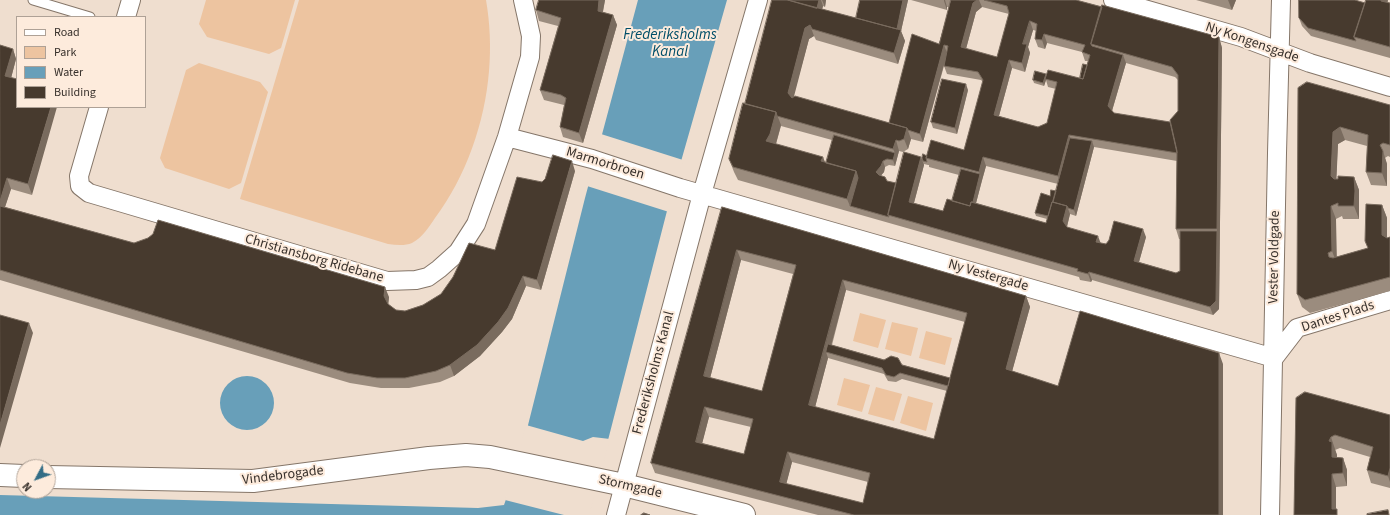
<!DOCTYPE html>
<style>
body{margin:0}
#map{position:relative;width:1390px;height:515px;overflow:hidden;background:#efdecf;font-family:"Source Sans 3",sans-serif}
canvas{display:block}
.legend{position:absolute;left:16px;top:16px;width:130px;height:92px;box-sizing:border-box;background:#fdebdc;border:1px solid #aea196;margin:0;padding:5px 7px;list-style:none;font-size:12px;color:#38312c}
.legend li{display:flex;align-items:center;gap:8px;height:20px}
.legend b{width:20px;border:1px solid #aea196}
.north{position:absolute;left:16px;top:459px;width:40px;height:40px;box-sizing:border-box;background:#fdebdc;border:1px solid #aea196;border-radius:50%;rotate:229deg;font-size:11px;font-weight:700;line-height:16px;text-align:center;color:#38312c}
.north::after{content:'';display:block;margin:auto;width:14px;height:18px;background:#336d86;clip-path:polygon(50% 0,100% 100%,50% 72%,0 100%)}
</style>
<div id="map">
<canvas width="1390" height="515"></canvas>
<ul class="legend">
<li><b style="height:5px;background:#fff"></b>Road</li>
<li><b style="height:11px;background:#edc4a0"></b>Park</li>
<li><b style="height:11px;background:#689fb9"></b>Water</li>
<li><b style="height:11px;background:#473a2e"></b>Building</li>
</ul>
<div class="north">N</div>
</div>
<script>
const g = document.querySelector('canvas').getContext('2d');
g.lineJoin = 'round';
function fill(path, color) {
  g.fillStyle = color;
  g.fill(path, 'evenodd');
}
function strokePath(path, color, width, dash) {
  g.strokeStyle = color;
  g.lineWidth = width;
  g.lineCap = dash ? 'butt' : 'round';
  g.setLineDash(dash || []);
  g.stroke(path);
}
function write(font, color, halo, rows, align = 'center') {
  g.font = font + ' "Source Sans 3",sans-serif';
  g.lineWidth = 4;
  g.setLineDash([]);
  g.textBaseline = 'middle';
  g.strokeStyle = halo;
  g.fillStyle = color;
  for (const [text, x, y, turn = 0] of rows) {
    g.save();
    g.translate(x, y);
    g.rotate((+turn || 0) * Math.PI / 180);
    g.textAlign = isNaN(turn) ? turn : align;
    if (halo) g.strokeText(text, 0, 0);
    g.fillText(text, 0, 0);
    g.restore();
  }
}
const green = new Path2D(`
 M206 0H295L281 48 269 54 207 37 199 24Z
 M299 0H486C490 23 491 47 489 71 485 122 466 177 435 218 429 227 422 238 412 243 405 246 396 245 388 244L240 199Z
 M199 63 260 82 268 92 241 183 229 189 165 168 160 158 186 70Z
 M860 313 886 320 878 348 853 341Z
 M892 322 918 328 911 356 885 349Z
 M926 331 952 338 945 365 919 358Z
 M844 378 870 385 862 412 837 405Z
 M876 387 902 394 894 421 868 414Z
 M908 396 933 403 926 431 900 423Z`);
const water = new Path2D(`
 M638 0H727L668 207 598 479 587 515H0V495L478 508 504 505 518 465 585 198Z
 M220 403a27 27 0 1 1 54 0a27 27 0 1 1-54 0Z`);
const pier = new Path2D(`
 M601 134 683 160 669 212 587 186Z
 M526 425 583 441 593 437 610 439 589 515H564L505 500 516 464Z`);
const service = new Path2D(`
 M33 0 90 17`);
const minor = new Path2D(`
 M1113 0 1241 37 1310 63 1390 87
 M126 17 131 0
 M99 107 79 176 80 186 89 193 387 281 416 280 428 277 439 269 458 252 476 224 507 137 530 57 531 36 523 0
 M507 137 592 159 680 188 1274 358
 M1274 358 1297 328 1390 300
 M616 515 702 194 758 0
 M1270 515 1277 153 1281 0`);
const tertiary = new Path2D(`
 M0 475 24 476
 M48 477 253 481 429 458 466 455 490 457 624 485 744 515`);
const wall = new Path2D(`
 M539 0H605L603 12 613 15 617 25 583 143 563 137 560 127 564 105 544 100 540 90 558 26 539 21 536 10Z
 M772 0H826L825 7 823 6 822 9 856 18 860 0H908L901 31 905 41 898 64 816 40 814 36 809 39 793 97 889 123 939 44 949 7H947V10L911 0H1076L1219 37 1222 48 1219 309 1213 315 1092 280 1091 282 1080 280 1079 277 738 180 734 172 729 159 745 104ZM982 7 1009 14 997 57 966 49 976 12ZM1033 30 1037 31 1035 39 1038 47 1045 49 1047 43 1082 52 1085 61H1088L1087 65 1080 78 1046 76V74L1033 80 1034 83 1044 86 1046 80 1048 87 1056 89 1047 123 1038 127 999 116 1012 68 1025 72 1030 53 1028 47ZM1126 63 1175 77 1178 80V111L1170 122 1114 113 1112 111ZM944 66 947 74 981 80 983 82 964 150 927 156 922 158 896 183 887 181 880 176 884 172 885 167 889 165 895 166 899 151 903 152 908 149 911 139 923 142ZM781 126 832 140 826 163 825 162 823 157 776 144ZM1094 147 1177 161 1176 229 1179 239H1180V271L1176 273 1139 262 1146 237 1106 244 1100 243 1067 227 1070 214 1076 216ZM924 164 928 165H929V167L959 175 952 201 943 211 914 203 924 165ZM986 166 1058 184 1056 191 1050 196 1035 213 1036 216 1047 219 1046 223 976 203Z
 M1196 0H1236L1232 10Z
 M1365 3H1390V58L1311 36 1302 26 1299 18Z
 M0 45 13 49 16 59 11 78 32 195 11 189 5 207 134 243 389 297 388 304 396 310 405 311 423 305 441 294 495 250 542 182 575 171 541 290 526 286 512 319 502 332 480 356 454 376 440 382 409 388H381L350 383 0 280Z
 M1298 88 1390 105V157L1388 156 1385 158 1387 164V186L1371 185 1366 172 1367 146 1345 140 1338 144 1336 179 1354 177 1359 190V219H1343L1342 216 1336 219V257L1368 248 1382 205 1387 218V238L1390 237V291L1310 313 1302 307 1297 294Z
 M968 90 957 134 933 128 931 122Z
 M722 207 1026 296 1030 307 1012 371 1058 386 1223 364V515H818L655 473 651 463ZM741 260 793 274 762 391 710 378ZM846 290 965 322 950 378 832 345ZM828 358 884 374 888 381 896 382 902 379 947 391 934 439 815 407ZM709 417 751 427 744 454 702 443ZM792 462 868 482 863 503 786 484Z
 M1296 398 1390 415V488L1371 483 1367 470 1370 457 1340 448 1335 450 1337 455V457L1343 458 1347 470V486L1336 487 1294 515Z`);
const shadedWall = new Path2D(`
 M599 0H605L601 21 598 11Z
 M819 0H821L823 6 820 17 817 9Z
 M822 0H826L825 7Z
 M903 0H908L901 31 905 41 898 64 894 53 896 31Z
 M944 0H945L947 7V10L944 1Z
 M977 0H979L982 7 976 12 964 56 961 47 973 3Z
 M1228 0H1236L1232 10Z
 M1381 0H1388L1386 14 1381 1Z
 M613 15 617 25 583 143 579 133Z
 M1030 21 1033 30 1028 47 1030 53 1025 72 1022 63 1023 44Z
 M810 25 814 36 809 39 792 104 788 93 805 28Z
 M1044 34 1047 43 1045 49 1042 40Z
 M1219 37 1222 48 1219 309 1213 315 1210 307 1217 231V229Z
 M944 45 947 53 923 142 920 134Z
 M13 49 16 59 9 86 5 76Z
 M1123 55 1126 63 1111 114 1108 106Z
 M1009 60 1012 68 997 123 994 115Z
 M1046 74 1047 77 1044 86 1043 83Z
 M966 84 968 90 957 134 955 128Z
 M51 107H57L32 195 28 184Z
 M776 112 781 125 775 147 766 141Z
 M1340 127 1345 140 1338 144 1336 189 1331 176 1333 132Z
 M907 128 911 139 908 149 904 139Z
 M1069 135 1072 144 1062 185 1058 176Z
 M896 140 899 151 895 166 893 160 895 153 893 149Z
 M1092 141 1094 147 1076 216 1074 210Z
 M1383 151 1387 164V186L1382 173Z
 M823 157 827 169 821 161Z
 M921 157 924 165 912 210 909 202Z
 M983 157 986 166 982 180 979 172Z
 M572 161 575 171 541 290 537 280Z
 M883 161 885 167 884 172 879 178 876 172Z
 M856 171 861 184 850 206 847 199Z
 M980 174 982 180 973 215 971 209Z
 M1354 177 1359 190V219L1354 206Z
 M7 178 11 189 2 216 0 210V201Z
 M1382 205 1387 218V248L1382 235Z
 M1067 206 1070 214 1066 230 1063 221Z
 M1331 206 1336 219 1337 264 1332 251Z
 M1143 229 1146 237 1137 269 1134 261Z
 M1098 236 1101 244 1096 242Z
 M737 250 741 260 708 386 704 376Z
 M1089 272 1092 280 1091 282 1088 274Z
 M523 276 526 286 512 319 502 332 480 356 454 376 450 365Z
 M843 280 846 290 829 353 826 352 828 358 813 415 809 405Z
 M385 287 389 297 388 307 384 296Z
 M1026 296 1030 307 1010 379 1006 369Z
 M29 323 33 333 0 448V425Z
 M1219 353 1223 364V515H1219Z
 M705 407 709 417 700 452 696 442Z
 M1331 437 1337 455 1336 470 1332 457 1329 441Z
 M788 452 792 462 784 493 780 482Z
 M1343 458 1347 470V486L1343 473Z
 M1390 468V482L1388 476Z
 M1332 474 1336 487V515L1332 509Z`);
const building = new Path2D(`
 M539 0H599L598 11 613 15 579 133 560 127 566 98 561 95 540 90 561 18 536 10Z
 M772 0H788L901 30 894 53 812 29 810 25 805 28 788 93 792 98 795 96 907 128 904 139 899 141 896 140 893 149 777 116 776 112 745 104Z
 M788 0H819L817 8Z
 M860 0H903L897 29 856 18Z
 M951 0H977L973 3 961 47 997 57 1009 13 1007 6 984 0H1076L1102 7 1091 44 1092 46 1123 55 1108 106 1114 113 1170 122 1177 153 1069 135 1058 176 983 157 979 172 926 158 931 140 964 150 983 80 978 72 944 66 948 46 944 45 920 134 908 130 907 128 889 123 912 34 939 44ZM1030 21 1037 24 1035 39 1042 40 1044 34 1085 45 1082 52 1090 55 1083 79 1048 70 1045 79 1057 82 1047 123 1038 127 994 115 1009 60 1022 63 1027 44H1023Z
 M1299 0H1355L1365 3 1354 37 1356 41 1308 28 1299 18Z
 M1366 0H1381V1L1390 3V47L1354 37Z
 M1102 5 1219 37 1217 229H1176L1177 151 1170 120 1178 111V75L1172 67 1091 44Z
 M0 45 13 49 5 76 17 79V107H51L28 184 7 178 0 201Z
 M1083 64 1087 65 1083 79 1080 78Z
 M1035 71 1046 74 1043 83 1033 80Z
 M942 79 966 84 955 128 931 122Z
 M1307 82 1390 105V145L1383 143 1380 145 1383 151 1382 173 1366 172 1368 135 1340 127 1333 132 1331 176 1334 179H1338V176L1354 177 1355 191 1354 206H1338V203L1331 206 1332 251 1328 253 1329 257 1333 258 1368 248 1365 241 1366 204 1382 205V235L1387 238 1390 237V277L1305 300 1297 294 1298 88Z
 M743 103 776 112 770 134 766 141 823 157 821 161 856 171 847 199 733 167 729 159Z
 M834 135 895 153 893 160 887 159 883 161 881 166 876 172 879 175 885 177 887 181 896 183 888 215 889 217 850 206 858 178 856 171 826 163Z
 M1070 138 1092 141 1074 210 1068 208 1067 206 1053 202Z
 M904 152 921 157 909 202 943 211 947 199 970 206 971 202 1046 223 1052 202 1067 206 1063 221 1067 227 1098 236 1096 242 1106 244 1109 240 1114 221 1143 229 1134 261 1176 273 1180 271V231H1217L1216 301 1210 307 1089 272 1088 274 1077 271 1078 269 888 215Z
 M923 154 927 156 926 158 927 162 923 161 922 158Z
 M553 155 572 161 537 280 523 276 508 308 498 322 477 345 450 365 436 371 405 378H377L347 373 0 270V206L134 243 148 238 153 234 158 220 385 287 384 296 388 304 396 310 405 311 423 305 441 294 453 277 469 243 495 250 517 177 542 182 545 179Z
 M961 169 980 174 973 202H971L970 206 952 201Z
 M1051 190 1056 191 1053 202H1052L1048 216 1035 213 1041 193 1050 196Z
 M722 207 1026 296 1006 369 1058 386 1080 311 1219 353V515H854L651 463ZM737 250 796 265 762 391 704 376ZM843 280 967 313 934 439 809 405ZM705 407 753 419 744 454 696 442ZM788 452 870 473 863 503 780 482Z
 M0 315 29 323 0 425Z
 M828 344 884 360 891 356 898 358 902 365 950 378 948 386 900 373 894 377 886 375 882 368 826 352Z
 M1305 392 1390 415V468L1388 476 1367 470 1373 447 1335 435 1331 437 1329 441 1332 442V457L1343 458V473L1332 474V509H1337V515H1294L1296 398Z
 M1388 510 1389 515H1367V514Z
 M644 513 650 515H641Z`);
const streetNames = [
 ["Ny Kongensgade",1252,43,19],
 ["Marmorbroen",605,164,17],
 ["Vester Voldgade",1275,257,-89],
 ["Christiansborg Ridebane",314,259,16],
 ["Ny Vestergade",988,276,16],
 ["Dantes Plads",1338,317,-18],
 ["Frederiksholms Kanal",654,373,-75],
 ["Vindebrogade",283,476,-7],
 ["Stormgade",630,487,13]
];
const waterNames = [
 ["Frederiksholms",670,36],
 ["Kanal",670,53]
];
fill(green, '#edc4a0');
fill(water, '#689fb9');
fill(pier, '#efdecf');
strokePath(service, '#857669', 11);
strokePath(minor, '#857669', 20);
strokePath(tertiary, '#857669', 24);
strokePath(service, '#fff', 9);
strokePath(minor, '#fff', 18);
strokePath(tertiary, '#fff', 22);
fill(wall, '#9b8c7e');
fill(shadedWall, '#796b5e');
fill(building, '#473a2e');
strokePath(building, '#796b5e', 1);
write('14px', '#38312c', '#fdebdc', streetNames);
write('italic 15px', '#004e68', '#fdebdc', waterNames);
</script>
